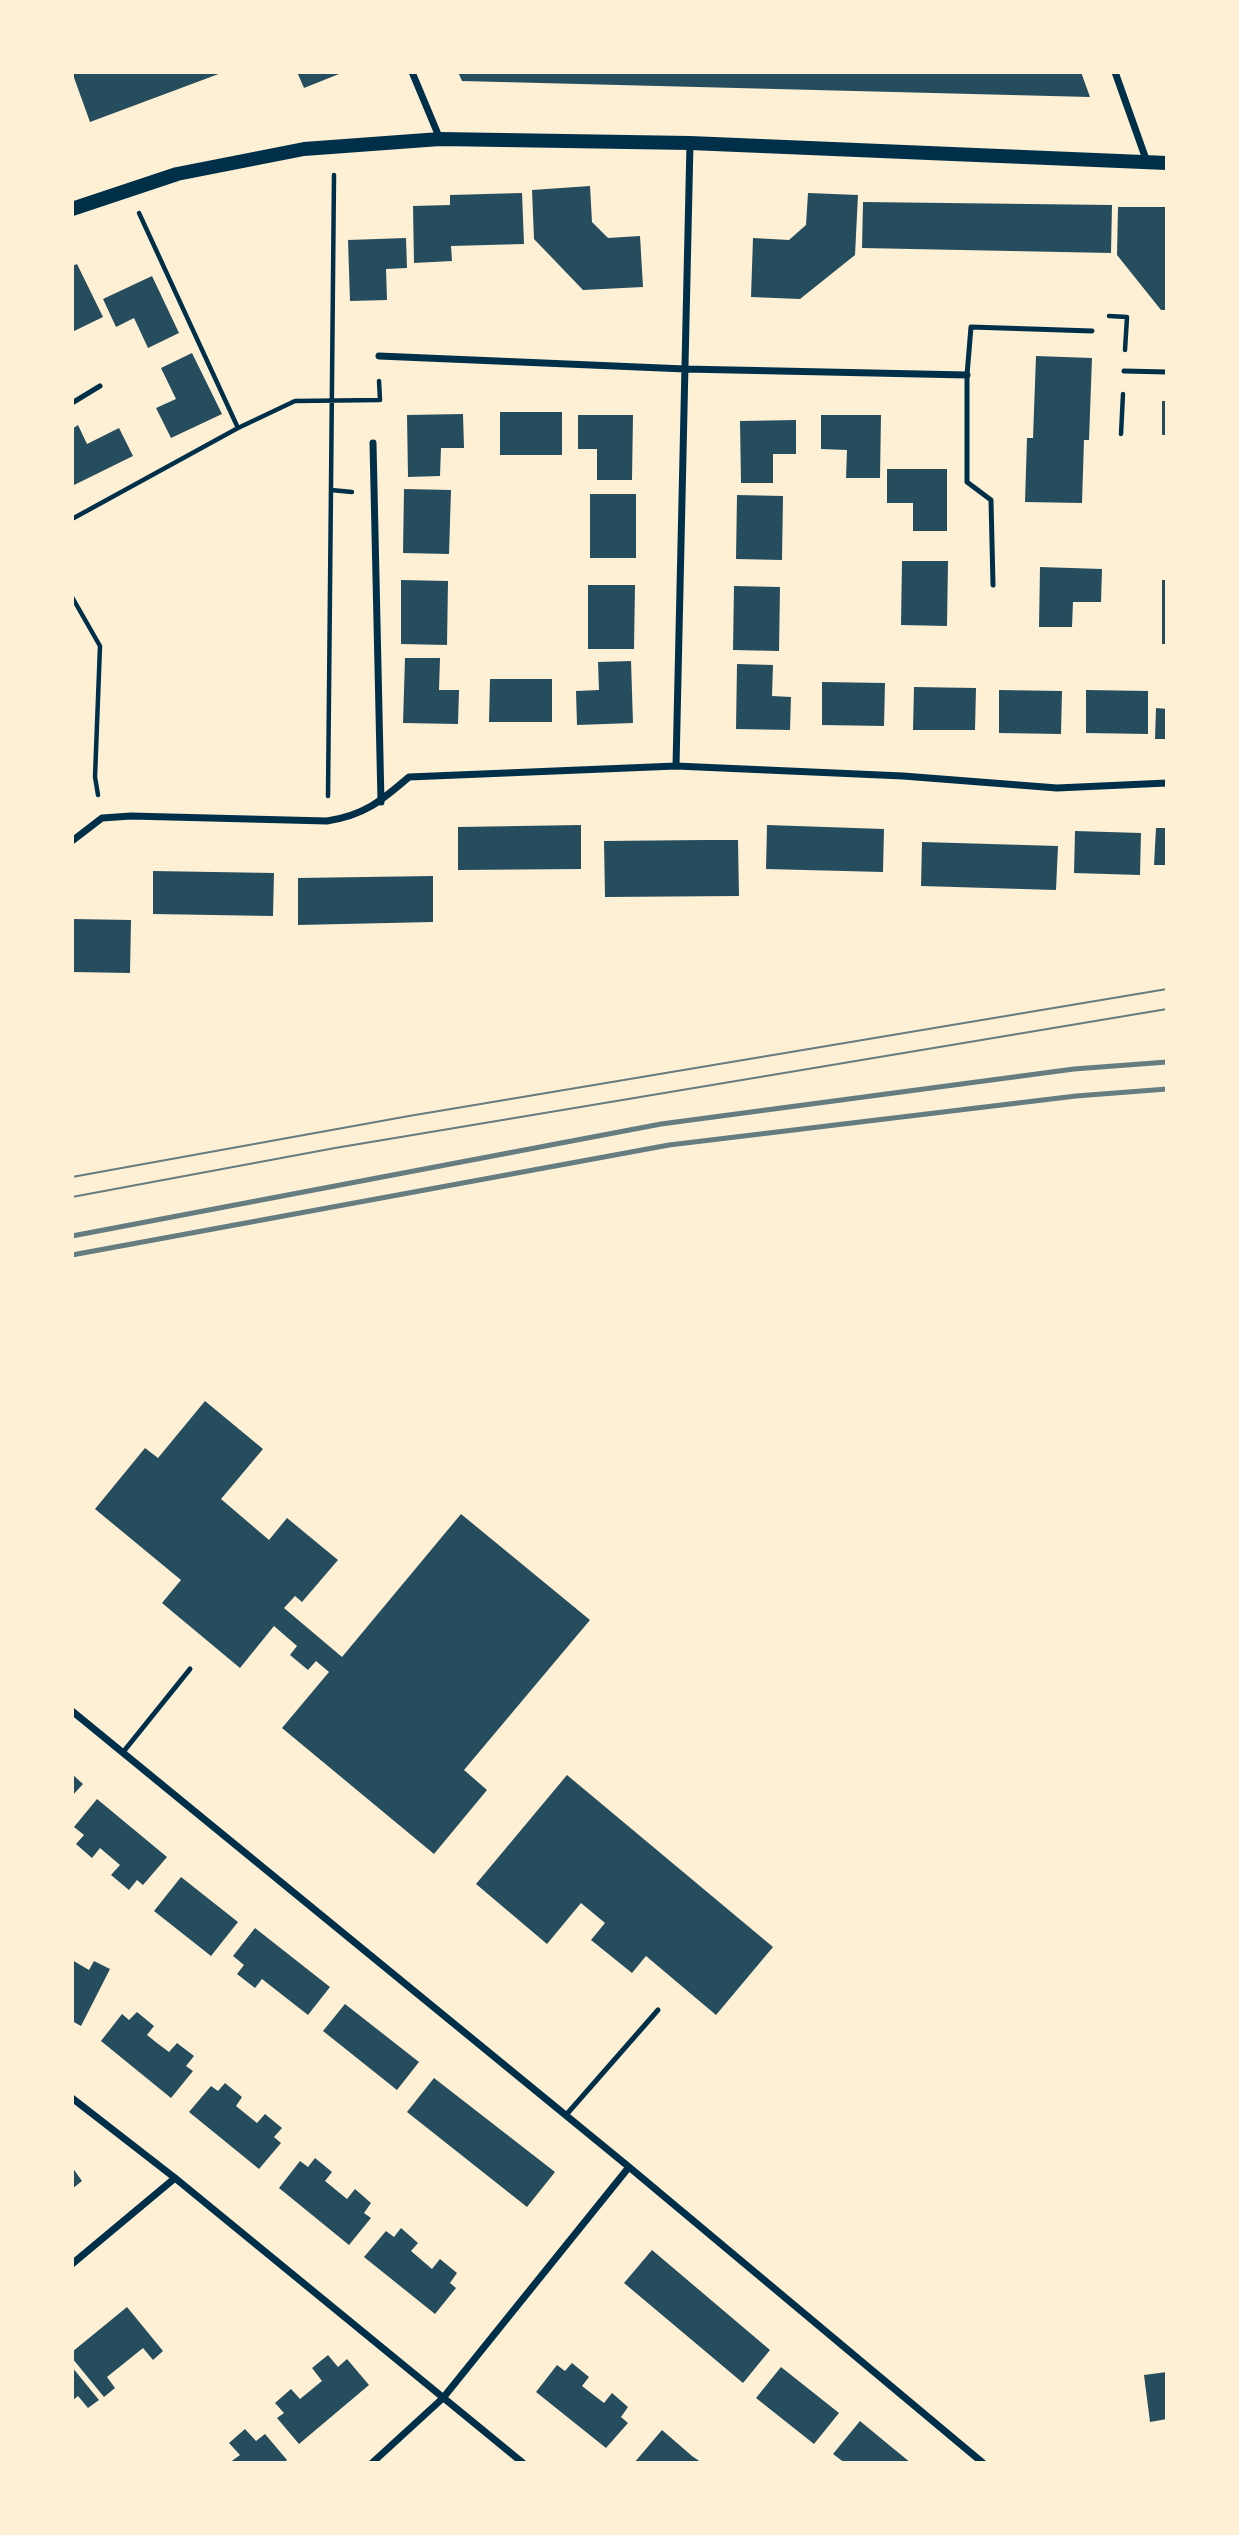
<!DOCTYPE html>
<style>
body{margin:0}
#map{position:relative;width:1239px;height:2535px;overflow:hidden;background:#fdf0d5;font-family:"Open Sans",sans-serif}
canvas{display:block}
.frame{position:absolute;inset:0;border:74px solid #fdf0d5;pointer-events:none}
</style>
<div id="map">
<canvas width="1239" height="2535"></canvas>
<div class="frame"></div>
</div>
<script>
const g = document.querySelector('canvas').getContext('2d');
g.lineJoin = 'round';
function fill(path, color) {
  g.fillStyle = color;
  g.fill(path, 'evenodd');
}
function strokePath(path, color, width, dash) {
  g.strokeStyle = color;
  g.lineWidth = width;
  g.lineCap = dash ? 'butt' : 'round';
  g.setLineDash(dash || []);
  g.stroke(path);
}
const building = new Path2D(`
 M72 72H224L90 122Z
 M297 72H344L304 88Z
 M458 72H1081L1090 97 462 81Z
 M590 186 592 222 608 238 640 236 643 287 583 290 534 239 532 190Z
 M522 193 524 244 451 246 452 261 414 263 413 206 450 205V195Z
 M808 193 858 195 855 255 800 299 751 297 753 238 789 240 806 225Z
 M863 202 1112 205 1111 253 862 248Z
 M1118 207H1167V310H1161L1117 255Z
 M406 238 407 268 386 269 387 300 350 301 348 240Z
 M77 264 103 317 72 332V266Z
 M152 276 179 333 148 348 134 318 116 327 103 299Z
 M192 353 222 414 171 438 156 408 176 399 161 368Z
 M1036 356 1092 358 1089 440H1084L1082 503 1025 502 1027 438H1033Z
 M1162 401H1167V435H1162Z
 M500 412H562V455H500Z
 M463 414 464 448H441L440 476 408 477 407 415Z
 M578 415H633L632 480H597V449H578Z
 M821 415H881L880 478H846L847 450 821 449Z
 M796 420V454H773V483H741L740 421Z
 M78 425 87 444 119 428 133 456 74 485 72 429Z
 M887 469H947V531H913V503H887Z
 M404 489 451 490 449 554 403 553Z
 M590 494H636V558H590Z
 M737 495 783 496 782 560 736 559Z
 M902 561H948L947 626 901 625Z
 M1040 567 1102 569 1101 602H1073L1072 627H1039Z
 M401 580 448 581 447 645 401 644Z
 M1162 580H1167V644H1162Z
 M588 585H635L634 649H588Z
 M734 586 780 587 779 651 733 650Z
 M405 658H440L439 690H459L458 724 403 723Z
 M631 661 633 723 577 725 576 691 599 690 598 662Z
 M737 664 773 665 772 696 791 697 790 730 736 729Z
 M490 679H552V722H489Z
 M822 682 885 683 884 726 822 725Z
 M914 687 976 688 975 730H913Z
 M999 690 1062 691 1061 734 999 733Z
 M1086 690 1148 691V734L1086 733Z
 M1156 708 1167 709V739H1155Z
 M581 825V869L458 870V827Z
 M767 825 884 829 883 872 766 869Z
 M1156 828H1167V865H1154Z
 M1075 831 1141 833 1140 875 1074 873Z
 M704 840H738L739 896 605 897 604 841Z
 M922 842 1058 846 1056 890 921 886Z
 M153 871 274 873 273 916 153 914Z
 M433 876V922L298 925V878Z
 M72 919 131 920 130 973 72 972Z
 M205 1401 263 1449 221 1499 269 1540 287 1518 338 1560 302 1602 295 1596 284 1608 342 1657 461 1514 590 1620 464 1770 487 1790 434 1854 282 1728 329 1672 316 1661 308 1670 290 1655 297 1646 274 1626 240 1668 162 1603 181 1580 95 1509 145 1448 158 1458Z
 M72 1774 83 1784 72 1796Z
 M567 1775 773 1947 716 2015 646 1956 632 1973 591 1940 605 1923 581 1903 547 1944 476 1884Z
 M97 1799 167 1857 143 1885 137 1880 129 1890 111 1875 120 1865 100 1848 92 1858 76 1844 84 1835 74 1827Z
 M181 1877 238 1922 211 1956 154 1911Z
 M255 1928 330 1987 308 2015 262 1979 255 1988 237 1974 244 1965 233 1956Z
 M72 1960 89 1970 94 1961 110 1969 81 2026 72 2021Z
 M345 2004 419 2062 397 2090 323 2031Z
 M137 2012 154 2026 147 2035 157 2043 169 2052 177 2043 194 2056 186 2066 193 2071 171 2098 101 2041 122 2014 129 2020Z
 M434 2078 555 2172 527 2207 407 2112Z
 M225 2083 242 2097 236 2106 257 2123 265 2114 282 2128 274 2137 281 2143 259 2169 189 2112 211 2086 218 2091Z
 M315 2158 332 2172 325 2181 347 2199 355 2189 371 2203 364 2213 371 2218 349 2245 279 2188 300 2161 308 2167Z
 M72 2167 82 2181 72 2189Z
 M401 2228 418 2243 411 2251 432 2269 440 2259 457 2273 450 2283 456 2288 435 2314 364 2257 386 2231 394 2237Z
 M652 2250 770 2350 743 2383 624 2283Z
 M127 2307 163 2351 153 2360 143 2348 107 2377 115 2388 104 2397 72 2358V2352Z
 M328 2355 338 2367 347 2359 369 2385 299 2444 277 2418 284 2413 275 2403 291 2389 300 2399 322 2381 312 2368Z
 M572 2363 589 2377 582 2386 604 2403 612 2393 628 2407 621 2417 628 2423 606 2448 536 2392 557 2365 565 2371Z
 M72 2367 99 2400 88 2408 78 2396 72 2401Z
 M781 2367 839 2413 814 2444 756 2398Z
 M1167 2372V2419L1150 2422 1144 2375Z
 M860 2421 889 2445 911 2463H845L833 2454Z
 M245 2429 256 2441 265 2434 287 2460 283 2463H229L240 2455 229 2443Z
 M662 2430 692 2456 702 2463H634Z`);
const path = new Path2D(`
 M1109 316 1127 317 1125 350
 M238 428 295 401 380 400 379 381
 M1121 434 1123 394
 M331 490 352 492
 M72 519 238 428 139 213
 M72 597 100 646 95 777 98 795
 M328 796 334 175`);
const service = new Path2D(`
 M1124 371 1167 372
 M72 403 100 386
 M993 585 991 500 967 482V375L971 327 1092 331
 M124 1751 190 1669
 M566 2115 658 2010`);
const minor = new Path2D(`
 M412 72 440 139
 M1115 72 1147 162
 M379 356 685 369 967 375
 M373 443 381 802
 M676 766 690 143
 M72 841 102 818 131 816 327 821C365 815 381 801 409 777L676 766 903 776 1057 788 1167 783
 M72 1711 629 2167 983 2463
 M72 2098 175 2178 523 2463
 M72 2264 175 2178
 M372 2463 443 2398 629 2167`);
const secondary = new Path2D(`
 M72 209 177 174 304 149 440 139 690 143 1167 163`);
const tram = new Path2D(`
 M72 1177 409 1116 1167 989
 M72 1197 335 1148 1167 1009`);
const rail = new Path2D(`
 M72 1236 661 1124 1074 1069 1167 1062
 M72 1255 669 1145 1076 1096 1167 1089`);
fill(building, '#264d5e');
strokePath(path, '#003049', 4.5);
strokePath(service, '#003049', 5);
strokePath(minor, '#003049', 7);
strokePath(secondary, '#003049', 14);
strokePath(tram, '#657d81', 2);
strokePath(rail, '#657d81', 5);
</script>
